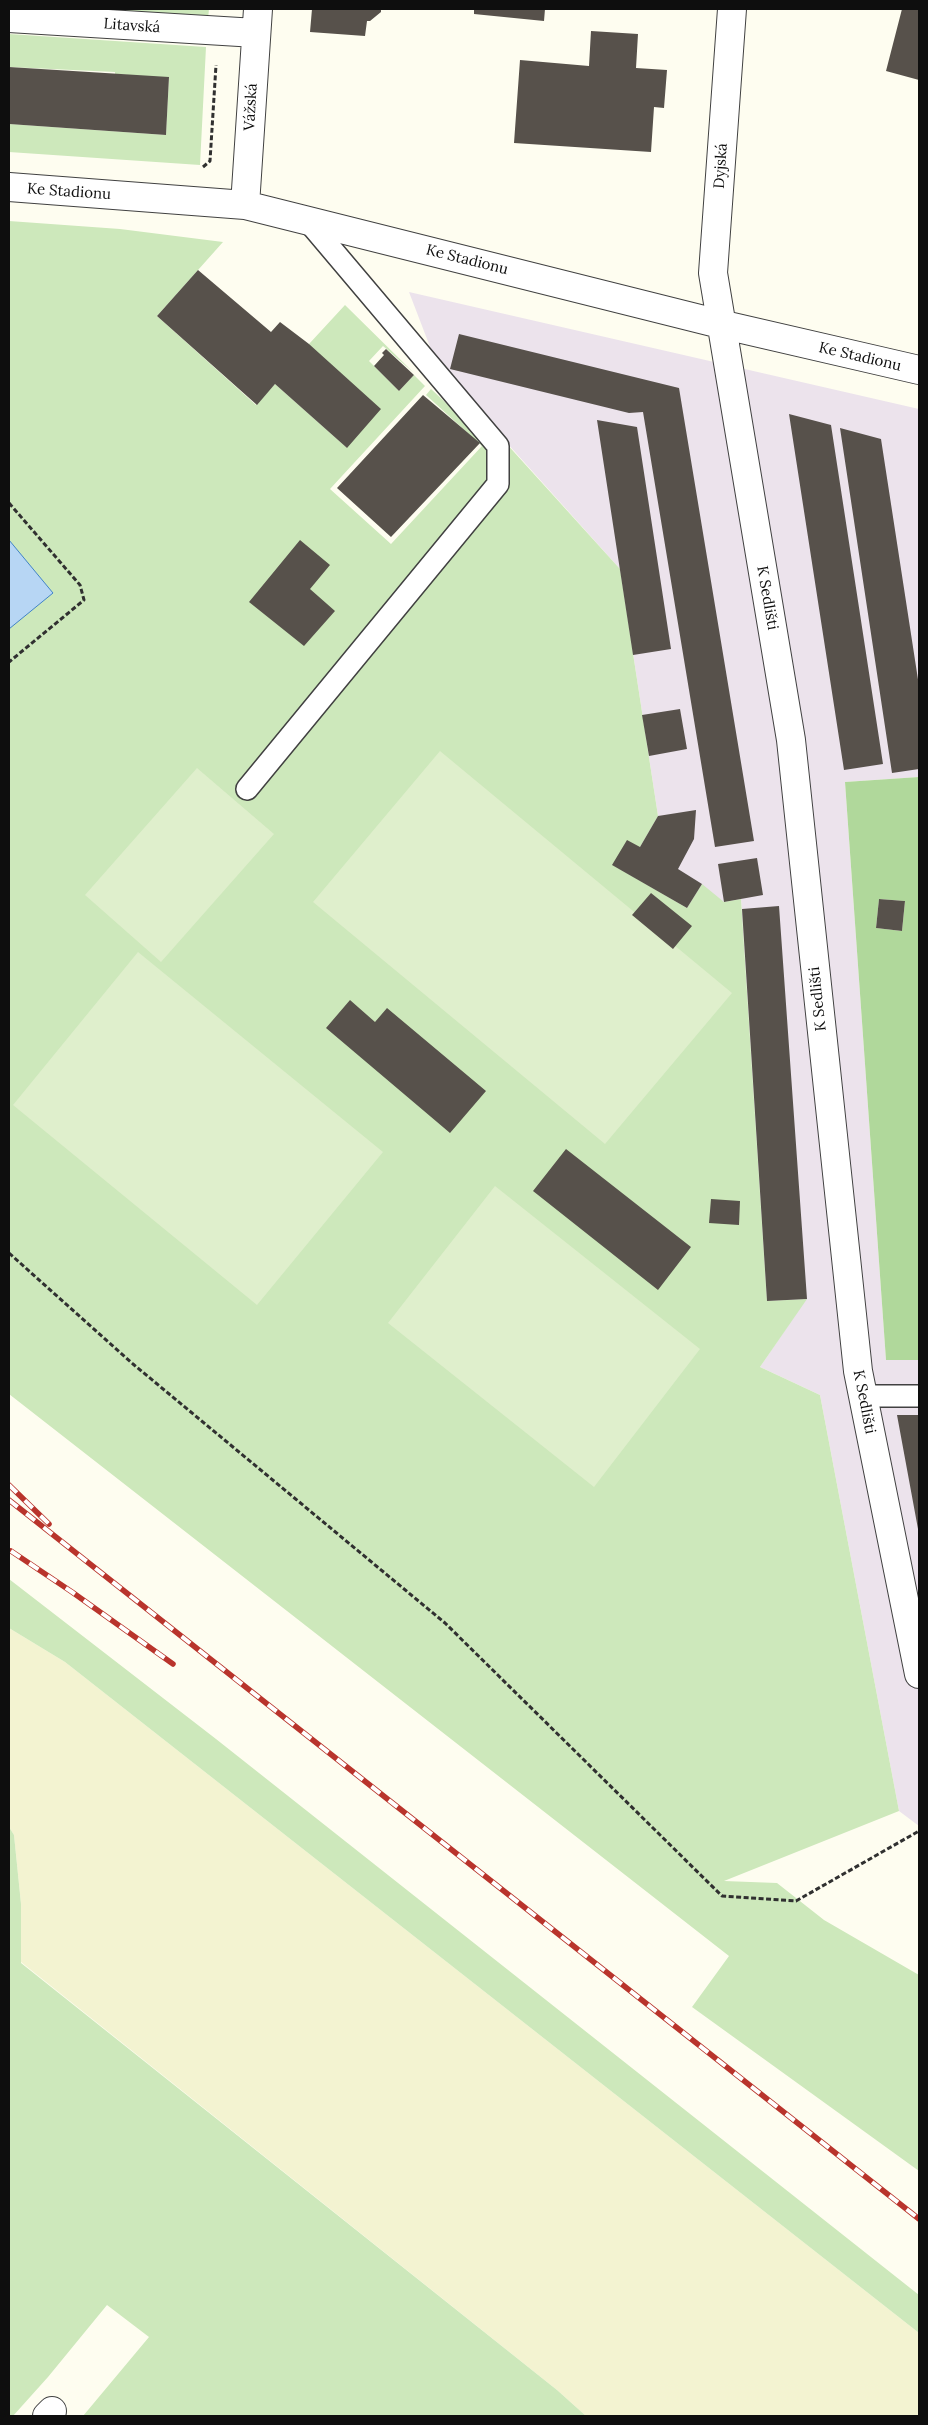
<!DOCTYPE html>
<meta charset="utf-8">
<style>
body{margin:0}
#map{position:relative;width:928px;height:2425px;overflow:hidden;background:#fefdf0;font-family:Lora,serif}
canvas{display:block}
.frame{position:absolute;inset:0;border:10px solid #0e0e0e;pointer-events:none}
</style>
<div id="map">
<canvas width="928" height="2425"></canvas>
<div class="frame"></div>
</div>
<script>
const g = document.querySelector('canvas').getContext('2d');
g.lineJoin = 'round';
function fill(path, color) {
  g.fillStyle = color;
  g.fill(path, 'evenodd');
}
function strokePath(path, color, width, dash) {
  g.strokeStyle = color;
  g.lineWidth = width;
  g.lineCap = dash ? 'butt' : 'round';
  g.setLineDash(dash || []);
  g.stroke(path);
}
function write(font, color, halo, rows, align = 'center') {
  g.font = font + ' Lora,serif';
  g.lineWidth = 5;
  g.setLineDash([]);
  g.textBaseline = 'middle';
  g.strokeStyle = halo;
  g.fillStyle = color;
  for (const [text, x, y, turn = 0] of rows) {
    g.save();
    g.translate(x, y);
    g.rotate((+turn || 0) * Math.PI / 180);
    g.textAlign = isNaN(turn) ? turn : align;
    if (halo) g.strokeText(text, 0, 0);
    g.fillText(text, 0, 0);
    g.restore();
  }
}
const industrial = new Path2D(`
 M409 292 919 409V777L845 782 886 1360H919V1826L899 1811 820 1395 760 1367 806 1299 767 1301 741 899 687 908 612 865 658 816 620 569 437 365Z`);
const farmland = new Path2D(`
 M9 1628 65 1662 919 2333V2416H586L557 2390 21 1962V1904L14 1835 9 1827Z`);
const green = new Path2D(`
 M56 9H209L208 19Z
 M9 34 206 47 200 165 9 152V124L166 135 169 78 115 74V72L9 67Z
 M9 221 120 229 223 242 157 316 256 405 275 384 347 448 309 344 345 305 414 373 383 346 369 361 399 391 414 375 425 386 330 489 391 544 482 446 426 395 431 389 486 440 495 431 620 569 658 816 640 847 613 865 687 908 702 884 724 902 741 899 767 1301 807 1299 760 1367 820 1395 899 1811 724 1881 777 1883 824 1920 919 1975V2171L692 2007 729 1956 9 1394Z
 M9 1579 216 1739 919 2295V2333L65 1662 9 1628Z
 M9 1827 14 1835 21 1904V1963L557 2390 586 2416H83L149 2337 107 2305 48 2377 13 2416H9Z`);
const forest = new Path2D(`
 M919 777V1360H886L845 782ZM879 899 905 901 902 931 876 928Z`);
const pitch = new Path2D(`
 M440 751 732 993 605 1144 313 902Z
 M197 768 274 834 161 962 85 895Z
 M138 952 383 1152 257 1305 13 1105Z
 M495 1186 700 1349 594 1487 388 1323Z`);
const water = new Path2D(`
 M9 540 53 593 9 629Z`);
const building = new Path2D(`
 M312 9H381V12L370 21H367L365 36 310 32Z
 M474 9H545L544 21 474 14Z
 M902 9H919V80L886 71Z
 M591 31 638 34 636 68 667 70 664 108 654 107 651 152 514 143 520 60 589 66Z
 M9 67 169 77 166 135 9 124Z
 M198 270 271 332 280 322 309 344 381 409 347 448 275 384 257 405 157 316Z
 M459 334 679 388 754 841 715 847 643 412 629 413 450 369Z
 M386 349 414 375 399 391 374 366 384 355 382 353Z
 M423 395 480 443 391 537 337 488Z
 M789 414 831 425 883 764 844 770Z
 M597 420 637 427 671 649 633 655Z
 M840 428 881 439 919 686V769L892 773Z
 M300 540 330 565 310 589 335 611 304 646 249 602Z
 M680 709 687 749 649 756 642 715Z
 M696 810 694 839 678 869 702 884 687 908 612 865 627 840 640 847 658 816Z
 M757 858 763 895 724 902 718 864Z
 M651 893 692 926 673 949 632 915Z
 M879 899 905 901 902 931 876 928Z
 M779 906 807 1299 767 1301 742 909Z
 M350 1000 375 1022 387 1008 486 1091 450 1133 326 1028Z
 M566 1149 691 1247 658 1290 533 1191Z
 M711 1199 740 1201 739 1225 709 1223Z
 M897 1415H919V1529H918Z`);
const path = new Path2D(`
 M203 167 210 161 216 65
 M9 503 80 585 84 600 9 662
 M9 1253 133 1364 445 1623 722 1896 796 1901 919 1831`);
const service = new Path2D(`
 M247 789 498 484V446L307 220
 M863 1396H919`);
const minor = new Path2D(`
 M732 9 713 273 791 740 858 1371 919 1674
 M9 18 256 33
 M9 187 245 205 720 324 919 370
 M245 205 258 9
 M47 2416 52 2411`);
const rail = new Path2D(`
 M9 1485 49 1524
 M9 1500 919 2219
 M11 1551 72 1592 173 1664`);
const streetNames = [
 ["Litavská",132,26,4],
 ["Vážská",251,107,-87],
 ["Dyjská",721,166,-86],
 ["Ke Stadionu",69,192,4],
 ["Ke Stadionu",467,260,14],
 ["Ke Stadionu",860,357,13],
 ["K Sedlišti",767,598,80],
 ["K Sedlišti",818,999,-96],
 ["K Sedlišti",864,1402,79]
];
fill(industrial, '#ece3ec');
fill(farmland, '#f3f3d1');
fill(green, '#cde8bb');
fill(forest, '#b0d89b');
fill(pitch, '#dfefcc');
fill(water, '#b7d6f4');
strokePath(water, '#4183c8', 1);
fill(building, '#57514b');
strokePath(service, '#414141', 24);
strokePath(minor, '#414141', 30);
strokePath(path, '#303030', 3, [5, 2.5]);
strokePath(service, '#fff', 21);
strokePath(minor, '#fff', 28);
strokePath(rail, '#b9342c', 5.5);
strokePath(rail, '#fff', 4, [11]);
write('15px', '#0e0e0e', '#fff', streetNames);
</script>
